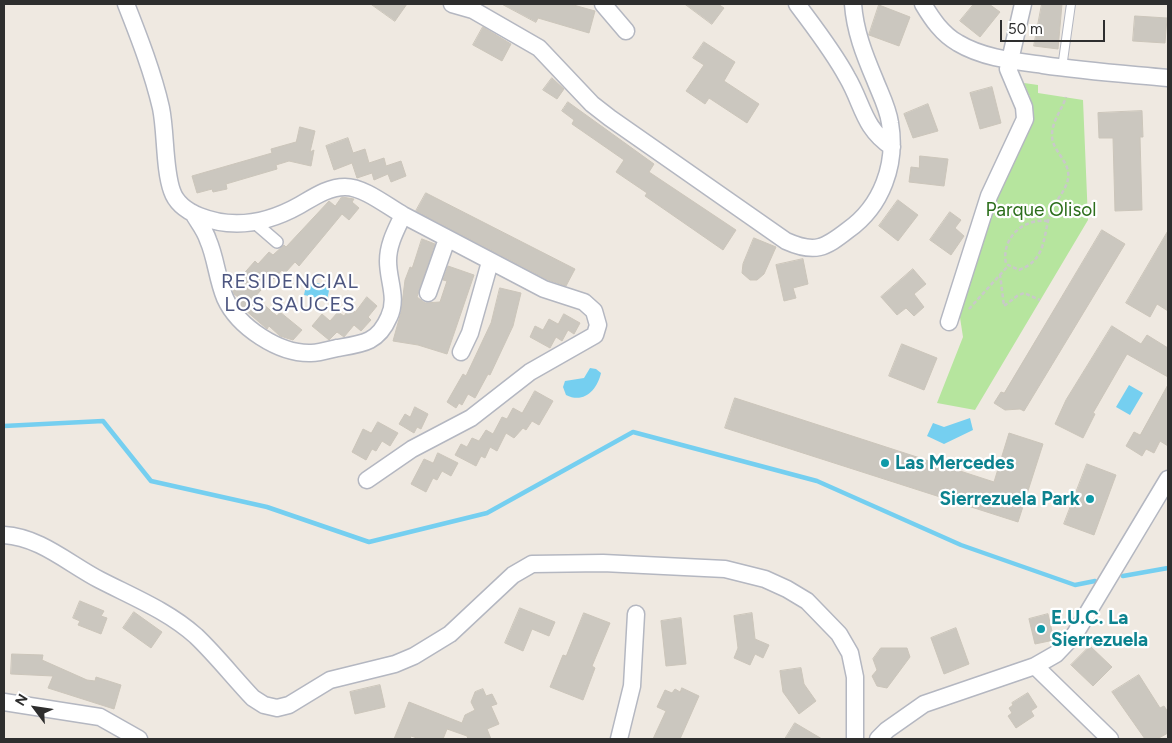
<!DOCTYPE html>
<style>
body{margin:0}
#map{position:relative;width:1172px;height:743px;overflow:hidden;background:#efe9e1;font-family:Figtree,sans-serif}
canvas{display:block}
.frame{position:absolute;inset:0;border:5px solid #2e2e2e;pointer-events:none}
.north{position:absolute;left:10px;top:683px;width:50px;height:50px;-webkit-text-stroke:4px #fff;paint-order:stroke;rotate:301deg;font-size:14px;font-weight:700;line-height:20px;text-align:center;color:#2e2e2e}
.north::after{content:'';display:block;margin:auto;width:18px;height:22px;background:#2e2e2e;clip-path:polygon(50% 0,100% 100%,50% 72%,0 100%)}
.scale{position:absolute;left:1000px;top:20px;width:105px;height:22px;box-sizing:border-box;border:2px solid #2e2e2e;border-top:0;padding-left:6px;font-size:15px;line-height:18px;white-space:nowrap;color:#2e2e2e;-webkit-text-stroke:4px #fff;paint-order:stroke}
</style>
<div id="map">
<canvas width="1172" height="743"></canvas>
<div class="frame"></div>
<div class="north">N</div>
<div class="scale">50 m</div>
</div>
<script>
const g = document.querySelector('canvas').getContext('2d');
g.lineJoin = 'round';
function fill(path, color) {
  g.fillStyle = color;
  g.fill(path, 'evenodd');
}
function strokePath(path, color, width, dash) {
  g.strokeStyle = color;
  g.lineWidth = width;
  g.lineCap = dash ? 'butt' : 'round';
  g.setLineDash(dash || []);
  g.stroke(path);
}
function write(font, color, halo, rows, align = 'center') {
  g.font = font + ' Figtree,sans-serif';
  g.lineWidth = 4.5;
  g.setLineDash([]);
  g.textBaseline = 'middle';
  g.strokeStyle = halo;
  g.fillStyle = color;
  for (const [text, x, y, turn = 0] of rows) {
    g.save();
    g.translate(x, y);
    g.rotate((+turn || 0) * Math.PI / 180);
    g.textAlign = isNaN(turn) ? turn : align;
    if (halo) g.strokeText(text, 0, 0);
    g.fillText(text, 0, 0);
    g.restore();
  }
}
const green = new Path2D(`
 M1024 83 1038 85V93L1083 100 1088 220 975 410 937 403 963 337 959 311 1003 182 1027 136 1033 120 1030 97Z`);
const water = new Path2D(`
 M307 281 330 286 327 300 304 295Z
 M590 368 596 369 601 373C597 390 584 404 566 395L563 387 565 381 584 378Z
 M1129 385 1143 393 1130 415 1116 407Z
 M970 418 973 430 944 444 927 436 933 423 944 427Z`);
const stream = new Path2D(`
 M4 426 103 421 151 481 267 507 369 542 487 513 633 432 817 481 961 545 1075 585 1095 581
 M1123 576 1168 568`);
const building = new Path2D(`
 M371 4H407L395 21Z
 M502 4H570L595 11 589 33 538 18 536 22Z
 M685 4H718L724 8 712 24Z
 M974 4H989L1000 12 980 37 960 21Z
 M1042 4H1062L1058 49 1034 46Z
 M879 5 910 17 899 46 869 35Z
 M1135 16 1167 18 1165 43 1133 41Z
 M483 27 511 44 502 61 473 45Z
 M704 42 735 62 724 81 759 104 747 123 709 98 705 104 686 91 704 65 693 58Z
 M552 78 564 89 557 99 543 90Z
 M992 87 1001 123 980 129 970 93Z
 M568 102 654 164 649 172 736 230 723 250 645 196 647 193 616 172 624 160 572 124 574 120 562 111Z
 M928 104 938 131 913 138 904 114Z
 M1142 111 1143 137H1140L1142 210 1115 211 1113 138H1099L1098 113Z
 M300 127 315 131 310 152 314 150 311 166 289 161 276 165 277 169 226 184 227 189 213 192 212 189 197 193 192 176 272 153 271 149 296 142Z
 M348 138 353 153 365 149 369 163 384 158 386 166 401 161 406 176 391 182 388 174 374 180 372 173 357 178 352 163 334 170 326 146Z
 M920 156 948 159 944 186 909 182 911 167 919 168Z
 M426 193 575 269 566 286 548 280 416 211Z
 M342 197 354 199 352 202 359 208 349 220 342 214 299 266 295 262 285 273 282 270 274 279 272 277 255 297 277 316 280 312 302 330 293 340 280 336 269 326 267 329 244 309 239 303 242 300 234 294 232 287 255 261 258 264 269 252 273 255 284 245 286 247 329 201 335 206Z
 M898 200 918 215 898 241 879 226Z
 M950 212 961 220 955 228 964 236 951 255 930 240Z
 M1102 230 1125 244 1024 411 1020 409 1005 410 994 403 1001 392 1004 393Z
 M1168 231V311L1157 304 1150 317 1126 303Z
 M754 238 776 247 764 274 757 280H750L742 273 743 264Z
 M422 239 435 244 417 297 425 303 440 302 447 281 443 280 448 266 474 275 447 354 418 345 393 341 401 312 405 280 410 267 412 268Z
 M803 259 808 284 793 288 796 298 784 301 776 265Z
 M913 269 926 284 914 294 924 307 914 316 906 308 897 315 881 297Z
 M500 288 521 293 513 326 490 375 488 374 475 398 468 394 462 405 459 403 456 408 447 402 463 374 466 376 491 323Z
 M367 297 377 306 368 317 371 320 361 331 354 325 344 337 337 332 329 340 312 326 322 314 330 321 338 312 344 316 350 308 355 312Z
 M564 314 580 323 574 334 568 330 562 341 556 337 550 348 530 337 535 326 543 330 549 319 558 324Z
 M1112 326 1141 344 1147 335 1168 348V377L1127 354 1093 413 1095 414 1083 438 1055 424 1066 400Z
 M902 344 937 358 924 390 889 376Z
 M1168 385V446L1160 441 1154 453 1146 449 1142 456 1126 446 1134 432 1140 435Z
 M535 391 553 401 539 425 532 421 526 430 523 428 514 438 506 433 497 451 490 447 485 458 481 456 476 466 455 455 461 444 467 447 472 438 479 441 486 430 493 434 502 417 507 419 513 408 522 413Z
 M735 398 994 482 1009 433 1043 444 1018 522 725 428Z
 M415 407 428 414 421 429 417 427 414 433 399 424 405 414 410 417Z
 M378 422 398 433 390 446 382 441 376 451 372 449 366 460 352 452 363 429 371 433Z
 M438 453 458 463 451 476 442 471 437 480 433 478 426 492 411 484 424 459 433 463Z
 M1087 464 1116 475 1094 535 1064 524Z
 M80 601 104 611 101 616 107 618 101 634 78 625 80 621 73 618Z
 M520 608 555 622 549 636 532 629 523 651 505 643Z
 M134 612 162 632 151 648 123 628Z
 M584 613 610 623 592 666 595 668 583 700 550 687 563 655 566 656Z
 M752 613 755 639 769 645 763 658 755 654 750 665 734 658 738 648 734 616Z
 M1048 614 1054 640 1035 644 1029 619Z
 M681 618 686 664 666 666 661 621Z
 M956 628 969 664 944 674 931 638Z
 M1090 646 1112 667 1093 686 1071 665Z
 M881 648H907L910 657 887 688 877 686 872 676 877 670 873 659Z
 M12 654 43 655 42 660 87 680 95 681 96 677 121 685 114 709 48 688 53 676 11 674Z
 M801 668 804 684 816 701 799 714 783 692 780 671Z
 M1139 675 1160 708 1164 706 1168 712V733L1157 739H1145L1112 692Z
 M380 685 385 707 355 714 350 692Z
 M682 688 699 696 680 739H653L666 711 657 707 665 690 672 693 675 689 680 692Z
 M483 689 486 696 492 694 497 704 491 706 499 724 487 729 491 739H468L467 736 447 729 443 739H420L411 736 410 739H394L409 702 462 723 465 715 475 710 471 702 475 692Z
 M1028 693 1037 707 1031 711 1034 716 1016 728 1008 716 1012 713 1009 708 1013 705 1012 703Z
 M795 723 822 739H785Z`);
const path = new Path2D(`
 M1048 221C1022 218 1001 239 1006 264L1019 270C1049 259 1042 232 1052 209 1057 199 1066 190 1068 179 1071 162 1053 152 1052 137 1051 122 1062 110 1066 97
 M1000 274 1004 306 1017 296 1024 293 1040 300
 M969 309 1008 266`);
const service = new Path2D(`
 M1062 68 1071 4`);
const pedestrian = new Path2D(`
 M255 223 277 242`);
const minor = new Path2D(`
 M126 4C139 37 153 73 161 108 166 132 164 169 172 191 176 203 187 211 199 216 234 230 268 223 300 205 314 197 328 187 345 187 364 187 387 206 403 215 396 230 388 244 388 261 388 281 398 298 389 317 378 343 362 344 337 348 329 350 319 353 311 353 279 354 238 327 225 298 217 279 216 258 208 240 205 230 198 222 193 213
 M452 4 473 10 539 48 592 104 610 118 786 241C815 254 825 248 848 230 882 206 897 164 890 123 888 108 880 93 875 80 864 54 855 31 853 4
 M603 4 626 31
 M797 4C814 27 833 51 847 77 863 104 863 128 892 147
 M923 4C932 19 942 34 958 43 983 58 1014 61 1043 65 1084 71 1126 74 1168 78
 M428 293 447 239
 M949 322 989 196 1025 119 1024 107 1008 69 1023 4
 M461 352 470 333 490 262
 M367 480 412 449 471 418 530 372 595 335 598 325 594 311 584 302 544 289 403 215
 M4 535C40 537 69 564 100 580 133 597 168 611 196 636 216 655 234 678 253 698L264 705 277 708 289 705 330 680 395 664 414 656 450 634 513 575 532 564 603 563 725 569 765 579 787 589 807 601 839 634 850 653 855 677V739
 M1035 666 1110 739
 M4 702 100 717 139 739
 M619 739 632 686 636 614
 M878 739 887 730 924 704 1035 666 1056 654 1075 634 1168 479`);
const markers = [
 [885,463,5,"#0f9aa8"],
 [1090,499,5,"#0f9aa8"],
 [1041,629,5,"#0f9aa8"]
];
const parkNames = [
 ["Parque Olisol",1041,210]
];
const cultureNames = [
 ["Las Mercedes",895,463],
 ["Sierrezuela Park",1080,499,"right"],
 ["E.U.C. La",1051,618],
 ["Sierrezuela",1051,640]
];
const neighbourhoodNames = [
 ["RESIDENCIAL",290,282],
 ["LOS SAUCES",290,305]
];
fill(green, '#b6e59e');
fill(water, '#75cff0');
strokePath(stream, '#75cff0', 4.5);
fill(building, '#cbc7bf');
strokePath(building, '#cbc5ba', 1);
strokePath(service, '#b4b7c1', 10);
strokePath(pedestrian, '#b4b7c1', 14);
strokePath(minor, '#b4b7c1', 19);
strokePath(path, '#c9c9c9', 2.5, [4, 2.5]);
strokePath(service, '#fff', 8);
strokePath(pedestrian, '#fff', 11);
strokePath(minor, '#fff', 16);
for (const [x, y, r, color] of markers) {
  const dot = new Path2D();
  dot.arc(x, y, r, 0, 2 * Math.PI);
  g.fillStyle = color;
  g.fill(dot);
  strokePath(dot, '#fff', 2);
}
write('19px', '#2c6e1b', '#fff', parkNames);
write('bold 19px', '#0d838f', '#fff', cultureNames, 'left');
g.letterSpacing = '1px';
write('20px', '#4d5680', '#fff', neighbourhoodNames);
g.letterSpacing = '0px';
</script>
